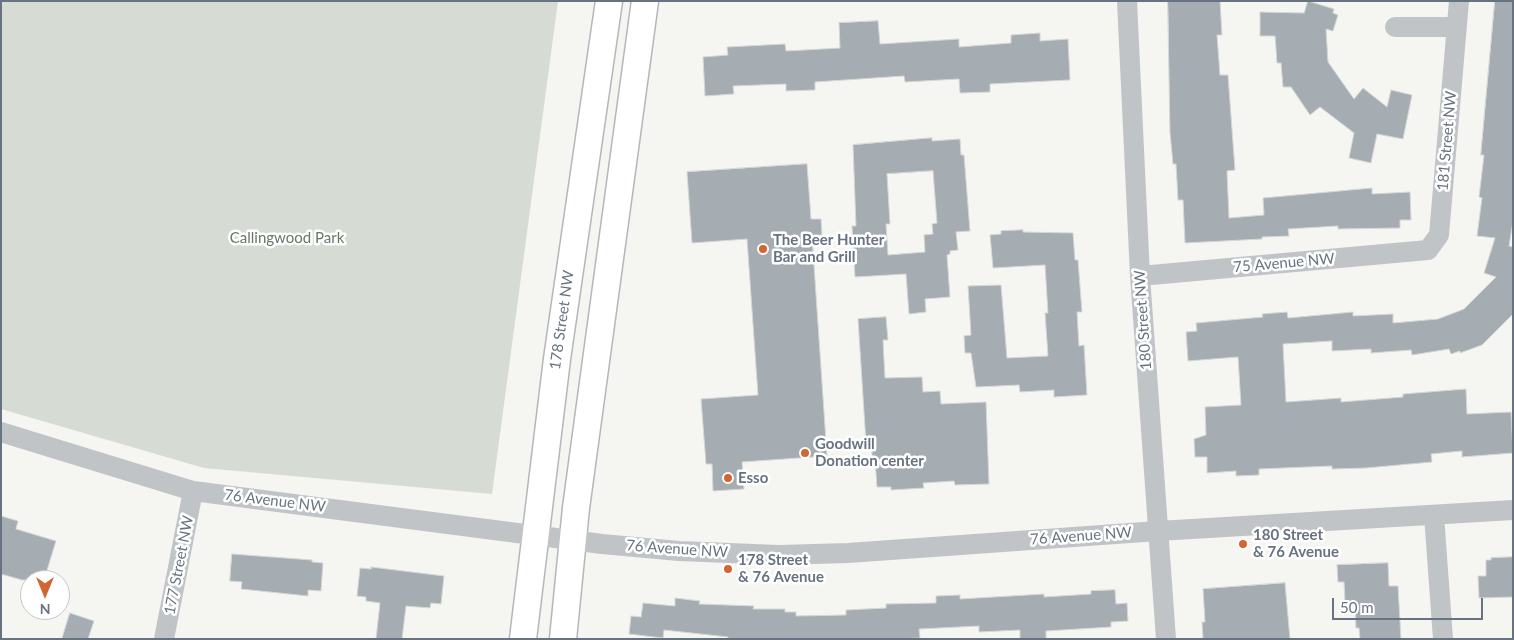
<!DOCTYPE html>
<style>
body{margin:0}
#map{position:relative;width:1514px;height:640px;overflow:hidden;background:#f5f5f2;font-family:Lato,sans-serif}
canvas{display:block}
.frame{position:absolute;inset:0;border:2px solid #677380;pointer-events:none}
.north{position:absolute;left:20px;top:570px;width:50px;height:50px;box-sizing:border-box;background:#fff;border:1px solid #c2c7cc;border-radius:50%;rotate:180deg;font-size:14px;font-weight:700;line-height:20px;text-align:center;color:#677380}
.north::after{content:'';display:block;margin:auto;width:18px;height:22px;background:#d36533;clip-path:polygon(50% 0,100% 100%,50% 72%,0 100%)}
.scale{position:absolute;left:1332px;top:598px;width:151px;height:22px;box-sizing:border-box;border:2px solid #677380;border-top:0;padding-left:6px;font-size:15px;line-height:18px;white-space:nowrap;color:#677380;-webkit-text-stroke:4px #fff;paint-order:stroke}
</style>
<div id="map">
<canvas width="1514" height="640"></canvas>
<div class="frame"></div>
<div class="north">N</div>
<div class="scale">50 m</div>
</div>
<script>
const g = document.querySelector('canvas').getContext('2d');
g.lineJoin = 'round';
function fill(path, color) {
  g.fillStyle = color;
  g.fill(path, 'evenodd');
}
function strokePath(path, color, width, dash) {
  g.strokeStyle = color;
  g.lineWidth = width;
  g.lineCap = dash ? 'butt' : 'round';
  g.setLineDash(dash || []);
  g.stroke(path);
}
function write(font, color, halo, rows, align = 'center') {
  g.font = font + ' Lato,sans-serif';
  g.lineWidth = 5;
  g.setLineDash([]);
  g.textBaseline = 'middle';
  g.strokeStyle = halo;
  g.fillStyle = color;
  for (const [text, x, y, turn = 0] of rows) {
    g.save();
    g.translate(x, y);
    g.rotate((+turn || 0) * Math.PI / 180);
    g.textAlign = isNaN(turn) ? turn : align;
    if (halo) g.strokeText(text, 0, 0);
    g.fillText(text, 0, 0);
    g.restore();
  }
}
const green = new Path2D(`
 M1 1H558L492 494 204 468 1 409Z`);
const building = new Path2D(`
 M1168 1H1220L1222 35H1217L1220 75H1228L1235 170 1227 171 1229 218 1264 215 1263 198 1372 188V194L1410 192 1411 220H1400V228L1338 229V226L1288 229 1289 236 1262 237V239L1185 243 1183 200H1178L1176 164H1173L1170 133Z
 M1308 1 1334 9 1333 13 1338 15 1333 31 1326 29 1328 62 1354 99 1363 88 1387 107 1391 90 1412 95 1403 139 1377 134 1371 163 1349 158 1354 133 1320 107 1310 115 1291 87H1283L1281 63H1277L1275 36H1260V12L1304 13Z
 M1495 1H1513V221L1509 246 1513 247V314L1482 345 1460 353V351L1451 354 1449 349 1412 355 1411 350 1371 353V349L1332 351V341L1283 344 1286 402 1341 398V402L1403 397V394L1466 389 1467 414 1511 412 1513 453 1462 457V451L1431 454 1432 462 1366 468 1332 469V466L1259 469V475L1236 476V471L1207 473V457H1195L1194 439 1206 435 1205 407 1241 405 1238 357 1188 361 1186 332 1197 331 1196 323 1263 317 1262 314 1287 312 1288 318 1353 312V316L1393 314V323L1438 319 1464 309 1496 277 1484 273 1495 238 1477 236 1482 198 1479 197 1484 155H1481Z
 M878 21 880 44 959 39V47L1011 43V35L1040 33V41L1068 39 1070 80 990 84V92L960 93 959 79 905 82 904 76 815 82V90L786 91V84L733 86 734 94 705 96 703 57 728 55 727 47 785 44 786 51 840 48 839 23Z
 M932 138V141L960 139 961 155H964L970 231 956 232 958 250 950 251V254L947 255 950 297 925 299 926 312 909 314 906 274 855 277 852 226H856L853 145ZM933 171 937 223 932 224 933 234 924 235 925 252 888 255 886 224H890L887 174Z
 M807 164 811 219H821L822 235 812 236 827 456 742 462 744 489 713 491 712 464H706L701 399 758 395 747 239 692 243 687 172Z
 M1023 230V232L1073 233 1075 260H1078L1082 312H1077L1079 346 1084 345 1087 395 1054 397V390L1020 392 1019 385 976 387 971 353H965L964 336 971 335 968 286 1001 285 1007 358 1048 356 1045 313H1048L1045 265 993 268 990 235 1001 234V231Z
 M886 317 888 340H883L885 378 922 377 923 392 940 391 941 404 986 402 989 484 955 485 954 481 923 483 924 488 891 490V487H877L875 460H872V443H866L858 319Z
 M1 516 18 521 16 529 56 541 44 580H22L1 574Z
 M232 554 312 560V562L323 563 321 591 308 590V596L241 589 242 582 230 581Z
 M1513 557V597L1479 598 1478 576H1486V560H1491V558Z
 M1388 563 1389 586H1398L1401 639H1360L1359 628H1356L1355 603H1345L1344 582H1338L1337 565Z
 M371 567 444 576 441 604 431 603 430 608 406 606 402 639H376L380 603 366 601V597L357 596 360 568 371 569Z
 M1285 583 1290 639H1203L1202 622H1205L1203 589Z
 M1115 590 1116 604 1127 603 1128 621 1111 622V627L1046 631V639H1020V630L979 632V626L919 629 920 638 897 639H728V637L664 630 663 638 629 634 631 616 641 617 643 603 675 606V598L700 601 699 604 754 606 753 609H785V612H796V616L846 615V610L886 608V604L936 603V596L960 595V599L1044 594V597L1091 594V591Z
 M70 613 94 621 88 639H62Z`);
const minor = new Path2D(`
 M1127 1 1140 276 1166 639
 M1395 27H1456
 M1140 276 1428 250 1439 235 1459 1
 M1 432 193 491 602 544 679 551 779 555 848 553 1158 531 1513 510
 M1434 515 1443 639
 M164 639 193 491`);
const major = new Path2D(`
 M523 639 557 359 609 1
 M563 639 576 508 645 1`);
const markers = [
 [763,249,5,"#d36533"],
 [805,453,5,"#d36533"],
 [728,478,5,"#d36533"],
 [1243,544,5,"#d36533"],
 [728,569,5,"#d36533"]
];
const streetNames = [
 ["181 Street NW",1447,141,-85],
 ["75 Avenue NW",1284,263,-5],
 ["178 Street NW",562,320,-82],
 ["180 Street NW",1143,320,-94],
 ["76 Avenue NW",275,501,7],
 ["76 Avenue NW",1081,536,-4],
 ["76 Avenue NW",677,549,4],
 ["177 Street NW",179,565,-79]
];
const parkNames = [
 ["Callingwood Park",287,238]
];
const poiNames = [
 ["The Beer Hunter",773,240],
 ["Bar and Grill",773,257],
 ["Goodwill",815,444],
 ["Donation center",815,461],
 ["Esso",738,478],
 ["180 Street",1253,535],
 ["& 76 Avenue",1253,552],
 ["178 Street",738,560],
 ["& 76 Avenue",738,577]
];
fill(green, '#d6dcd3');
fill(building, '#a6adb2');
strokePath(building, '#d6d6d4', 1);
strokePath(major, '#b4b7ba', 29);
strokePath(minor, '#c1c4c7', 20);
strokePath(major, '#fff', 26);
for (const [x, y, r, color] of markers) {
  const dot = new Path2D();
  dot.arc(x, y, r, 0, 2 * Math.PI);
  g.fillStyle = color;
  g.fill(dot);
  strokePath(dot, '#fff', 2);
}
write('15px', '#677380', '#fff', streetNames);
write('15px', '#677865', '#fff', parkNames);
write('bold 15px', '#677380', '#fff', poiNames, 'left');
</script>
